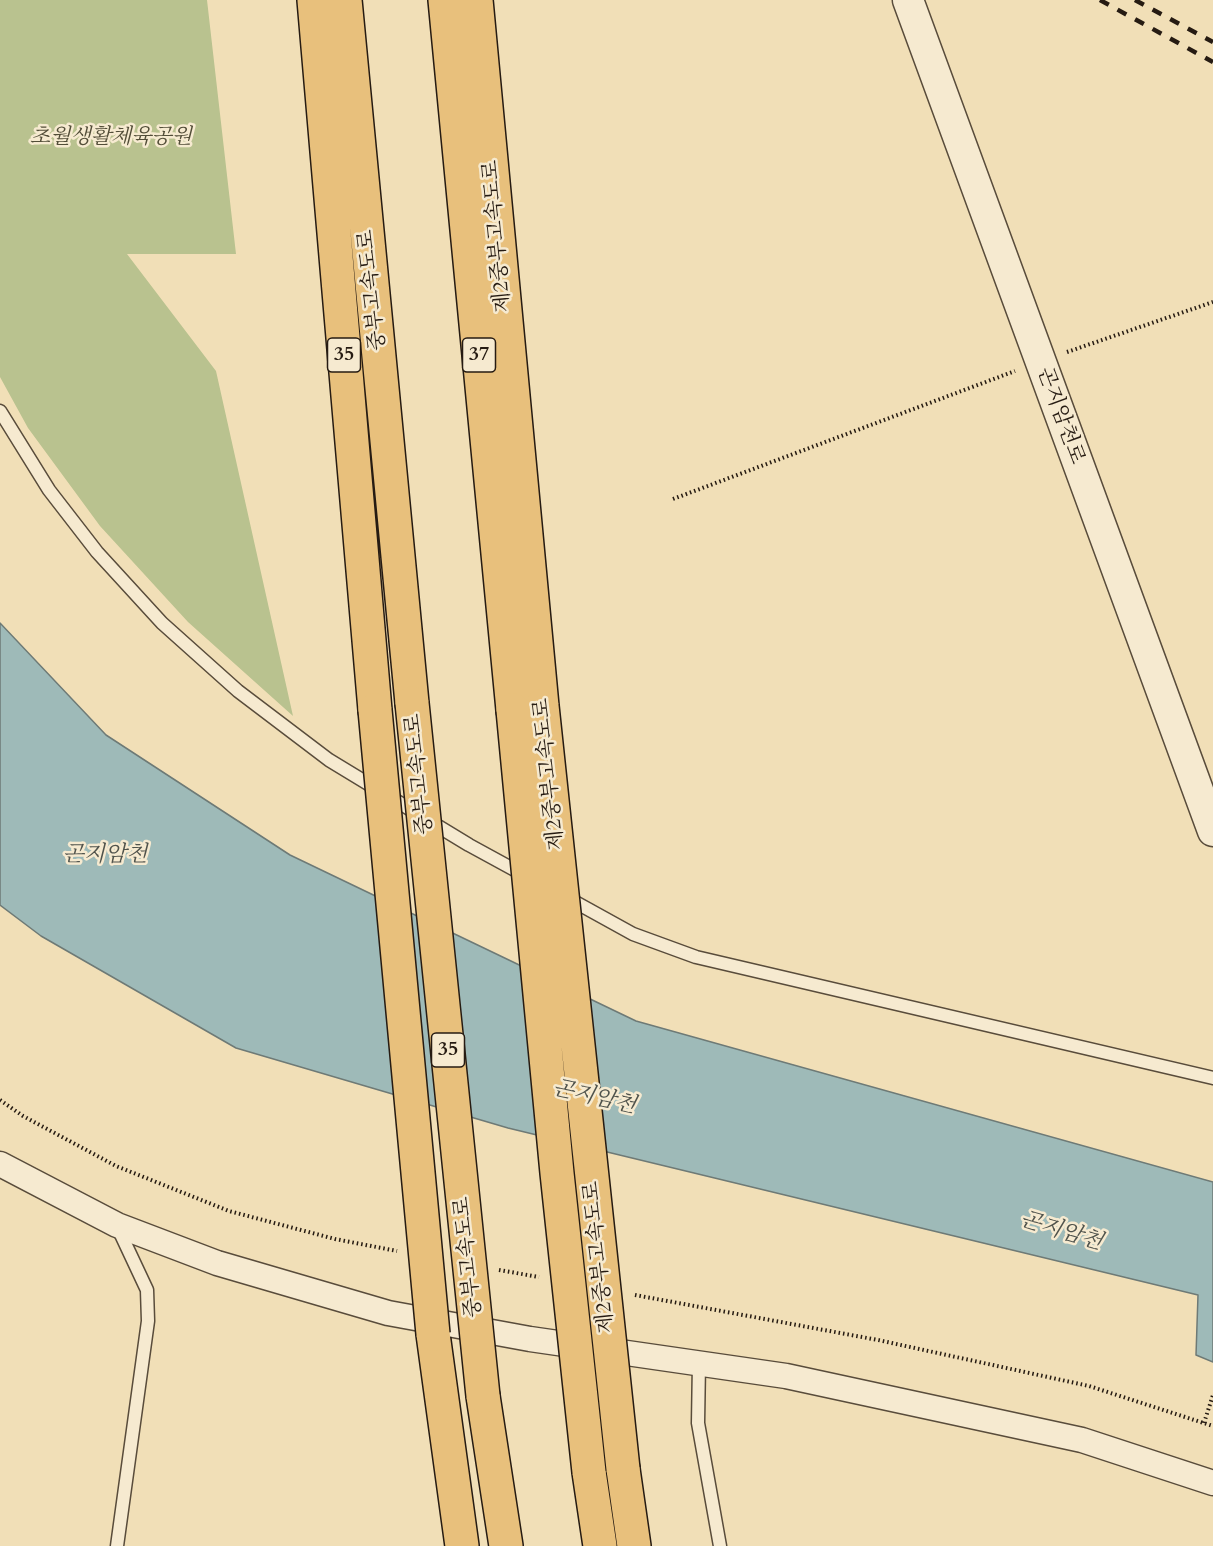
<!DOCTYPE html>
<meta charset="utf-8">
<style>
body{margin:0}
canvas{display:block;background:#f1dfb7}
</style>
<canvas width="1213" height="1546"></canvas>
<script>
const g = document.querySelector('canvas').getContext('2d');
g.lineJoin = 'round';
function fill(path, color) {
  g.fillStyle = color;
  g.fill(path, 'evenodd');
}
function strokePath(path, color, width, dash) {
  g.strokeStyle = color;
  g.lineWidth = width;
  g.lineCap = dash ? 'butt' : 'round';
  g.setLineDash(dash || []);
  g.stroke(path);
}
function write(font, color, halo, rows, align = 'center') {
  g.font = font + ' Cardo,"Noto Serif KR",serif';
  g.lineWidth = 5;
  g.setLineDash([]);
  g.textBaseline = 'middle';
  g.strokeStyle = halo;
  g.fillStyle = color;
  for (const [text, x, y, turn = 0] of rows) {
    g.save();
    g.translate(x, y);
    g.rotate((+turn || 0) * Math.PI / 180);
    g.textAlign = isNaN(turn) ? turn : align;
    if (halo) g.strokeText(text, 0, 0);
    g.fillText(text, 0, 0);
    g.restore();
  }
}
const green = new Path2D(`
 M0 0H207L236 254H127L216 371 293 716 188 622 100 526 28 428 0 377Z`);
const water = new Path2D(`
 M0 623 106 735 290 855 636 1021 1213 1182V1362L1196 1355 1198 1295 508 1128 236 1048 41 936 0 905Z`);
const path = new Path2D(`
 M1067 352 1213 302
 M673 499 1015 371
 M0 1100 23 1116 116 1166 229 1211 335 1239 397 1251
 M499 1270 539 1277
 M635 1295 878 1340 1089 1386 1213 1426
 M1204 1423 1213 1395`);
const service = new Path2D(`
 M0 411 49 490 97 552 162 623 238 691 329 760 469 845 524 875
 M566 897 633 934 696 957 1213 1078
 M117 1226 147 1290 148 1321 117 1546
 M699 1363 698 1423 720 1546`);
const minor = new Path2D(`
 M0 1164 117 1225 217 1263 388 1313 530 1339 786 1376 1082 1440 1213 1483`);
const tertiary = new Path2D(`
 M908 0 1213 831`);
const motorway = new Path2D(`
 M314 0 375 710
 M345 0 412 703
 M445 0 513 710
 M476 0 542 706
 M433 1334 462 1546
 M483 1396 506 1546
 M623 1469 634 1546
 M589 1472 600 1546`);
const rail = new Path2D(`
 M1100 0 1213 62
 M1135 0 1213 42`);
const motorwayBridge = new Path2D(`
 M412 703 483 1396
 M542 706 623 1469
 M375 710 433 1334
 M513 710 557 1173 589 1472`);
const shields = [
 [344,355,33],
 [479,355,33],
 [448,1050,33]
];
const shieldNames = [
 ["35",344,355],
 ["37",479,355],
 ["35",448,1050]
];
const parkNames = [
 ["초월생활체육공원",111,138]
];
const streetNames = [
 ["제2중부고속도로",498,236,-95],
 ["중부고속도로",373,290,-96],
 ["곤지암천로",1060,416,70],
 ["중부고속도로",420,774,-96],
 ["제2중부고속도로",550,774,-96],
 ["중부고속도로",469,1257,-96],
 ["제2중부고속도로",600,1257,-96]
];
const waterNames = [
 ["곤지암천",105,856],
 ["곤지암천",594,1098,13],
 ["곤지암천",1061,1232,17]
];
fill(green, '#b9c28f');
fill(water, '#9ebab8');
strokePath(water, '#6e7a76', 1.5);
strokePath(service, '#594c3b', 15);
strokePath(minor, '#594c3b', 27);
strokePath(tertiary, '#594c3b', 33);
strokePath(motorway, '#261b12', 36);
strokePath(path, '#261b12', 4, [1.5, 3]);
strokePath(service, '#f6ead0', 12);
strokePath(minor, '#f6ead0', 24);
strokePath(tertiary, '#f6ead0', 30);
strokePath(motorway, '#e8c07c', 33);
strokePath(rail, '#261b12', 4.5, [10, 10]);
strokePath(motorwayBridge, '#261b12', 36, []);
strokePath(motorwayBridge, '#e8c07c', 33);
for (const [x, y, w] of shields) {
  const box = new Path2D();
  box.roundRect(x - w / 2, y - 17, w, 34, 4.5);
  g.fillStyle = '#f6ead0';
  g.fill(box);
  strokePath(box, '#261b12', 1.5);
}
write('bold 20px', '#261b12', null, shieldNames);
write('italic 21px', '#524d38', '#f6ead0', parkNames);
write('21px', '#261b12', '#f6ead0', streetNames);
write('italic 22px', '#50534c', '#f6ead0', waterNames);
</script>
